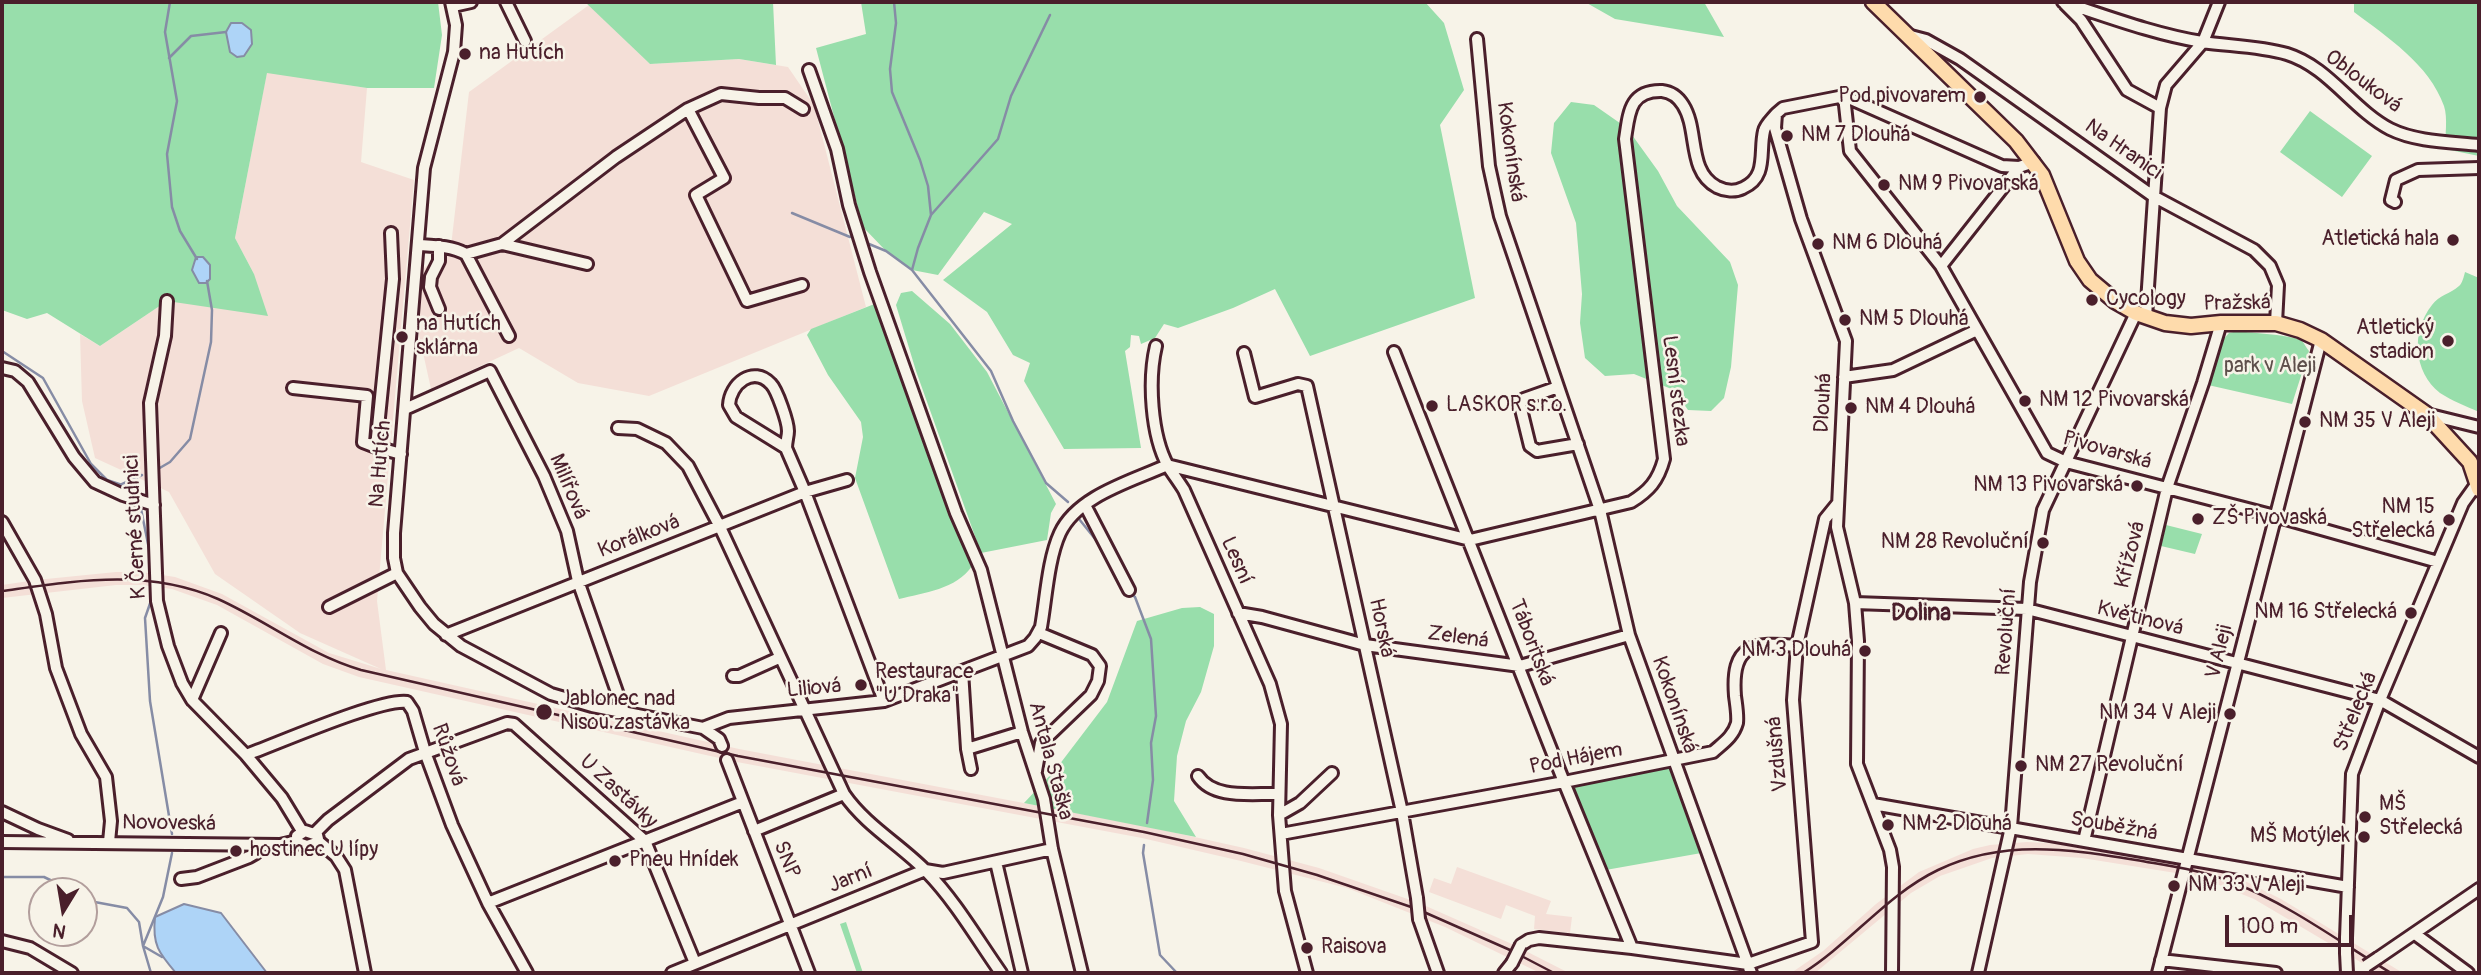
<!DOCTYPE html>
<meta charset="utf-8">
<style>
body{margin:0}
#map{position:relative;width:2481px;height:975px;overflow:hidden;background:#f7f3e8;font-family:Pangolin,sans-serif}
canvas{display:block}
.frame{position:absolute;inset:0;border:4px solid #4a1f2b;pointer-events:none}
.north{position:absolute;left:28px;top:877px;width:70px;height:70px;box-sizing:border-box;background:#f7f3e8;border:2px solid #b29e9c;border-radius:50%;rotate:191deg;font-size:19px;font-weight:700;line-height:28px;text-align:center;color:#4a1f2b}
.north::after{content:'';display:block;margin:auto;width:24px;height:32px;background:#4a1f2b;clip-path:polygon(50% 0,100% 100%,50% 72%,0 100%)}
.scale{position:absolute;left:2225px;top:915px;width:128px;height:32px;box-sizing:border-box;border:4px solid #4a1f2b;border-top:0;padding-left:9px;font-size:21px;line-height:24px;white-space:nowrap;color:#4a1f2b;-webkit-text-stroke:5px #f7f3e8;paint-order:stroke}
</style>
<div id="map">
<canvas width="2481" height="975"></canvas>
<div class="frame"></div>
<div class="north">N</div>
<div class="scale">100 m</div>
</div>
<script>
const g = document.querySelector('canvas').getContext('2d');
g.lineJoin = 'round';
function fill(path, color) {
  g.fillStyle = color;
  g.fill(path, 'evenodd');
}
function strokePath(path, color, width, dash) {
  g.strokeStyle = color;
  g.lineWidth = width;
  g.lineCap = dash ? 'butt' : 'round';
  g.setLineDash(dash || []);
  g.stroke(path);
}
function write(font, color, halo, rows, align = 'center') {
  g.font = font + ' Pangolin,sans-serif';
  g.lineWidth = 5;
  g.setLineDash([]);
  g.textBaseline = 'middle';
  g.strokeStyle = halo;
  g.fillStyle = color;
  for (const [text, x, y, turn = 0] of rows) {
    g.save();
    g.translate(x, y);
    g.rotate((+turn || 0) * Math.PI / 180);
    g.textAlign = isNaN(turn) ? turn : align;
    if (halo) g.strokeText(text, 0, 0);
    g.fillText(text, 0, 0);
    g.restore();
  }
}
const built = new Path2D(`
 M589 5 650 64 739 59 788 67 814 105 866 307 649 396 578 383 519 348 431 389 418 330 423 269 451 246 469 92Z
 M267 72 367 88 361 162 414 180 377 601 386 670 739 749 1145 826 1244 848 1319 868 1419 903 1512 944 1569 973H1540L1445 927 1347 888 1241 861 1142 838 737 762 359 677 323 664 217 605 172 589 141 585H116L2 598V585L36 580 116 572H142L175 577 222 594 329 653 381 669 300 633 215 574 169 492 95 458 82 401 80 334 100 346 167 301 254 274 235 238Z
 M2027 842 2084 845 2211 868 2237 877 2281 899 2403 973H2379L2254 899 2207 880 2182 874 2082 858 2028 854 1992 858 1940 876 1911 893 1815 973H1791L1823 951 1876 904 1919 872 1973 849 1990 845Z
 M1457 867 1551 901 1546 914 1572 917 1570 933 1534 929 1535 916 1506 905 1501 919 1429 892 1434 878 1451 884Z`);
const green = new Path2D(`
 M2 2H438L442 35 434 88H367L267 73 235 238 254 274 268 316 167 301 100 346 47 313 27 319 2 310Z
 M585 2H773L776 65 739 59 650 64Z
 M861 2H1425L1444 23 1464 90 1440 125 1475 298 1310 356 1275 289 1233 308 1178 328 1164 324 1155 338 1141 344 1139 336 1131 335 1130 347 1125 351 1141 448 1064 449 1024 381 1030 363 1013 355 987 312 943 280 1012 224 984 212 938 275 912 270 886 251 863 227 816 48 866 34Z
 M1585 2H1704L1724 37 1615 19Z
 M2354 2H2479V156L2445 149C2445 136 2448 118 2444 106 2429 64 2387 37 2354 12Z
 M1571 102 1594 105 1627 128 1658 171 1677 206 1730 262 1738 285 1731 367 1724 398 1711 411 1688 410 1674 390 1634 374 1605 376 1585 358 1580 323 1582 294 1576 223 1551 153 1554 123Z
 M2310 111 2372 156 2342 197 2280 152Z
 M2465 272 2479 278V412C2466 406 2452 401 2440 393 2413 372 2411 331 2432 305 2439 295 2450 294 2459 286 2462 284 2464 276 2465 272Z
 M912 291 950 324 987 372 1056 504 1051 513 1047 540 981 553 916 371 896 305 901 293Z
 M877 303 972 566C957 589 923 593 899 599L855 478 863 437 861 422 828 375 807 335 811 329Z
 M2238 331C2250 333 2295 335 2302 341 2305 344 2306 348 2309 351L2292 404 2208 385 2221 342 2229 333Z
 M2166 525 2202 534 2195 554 2161 546Z
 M1200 607 1214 614V646L1201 692 1186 721 1177 756 1174 801 1196 837 1024 803 1056 769 1107 702 1137 621 1182 608Z
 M1673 759 1707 852 1600 871 1564 782Z
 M846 922 863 973H857L840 924Z`);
const water = new Path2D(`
 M231 23H242L251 30 252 44 244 56 237 57 230 52 226 32Z
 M196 257H203L210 265V279L206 283H199L192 270Z
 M184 904 221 913 267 973H176C159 953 152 945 155 917Z`);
const stream = new Path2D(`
 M170 2 165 32 177 101 167 154 172 207 180 231 197 259
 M894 2 896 23 890 69 892 92 920 160 928 186 931 215
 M169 58 191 36 226 32
 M792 213 850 237
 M869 244 886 251 912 270 991 371 1013 421 1046 483 1068 502
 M912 270 918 248 931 215 998 139 1011 96 1050 15
 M2 351 43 378 91 464 107 480 134 489
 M158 469 170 462 190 439 211 342 212 310 207 281
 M120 485 142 475
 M141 509 150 554
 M1079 519 1100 545
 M1129 592 1135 597 1151 639 1156 716 1151 743 1153 780 1147 823
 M153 595 145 618 150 701 172 834
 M1144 845 1143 853 1160 955 1177 973
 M2 877H44L73 891
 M84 900 127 908 139 922 143 946 151 973
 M162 957 143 946 163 897 172 853`);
const minor = new Path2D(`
 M451 2 456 25 454 52 424 168 394 533V558L397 573 420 607 434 624 461 646 551 694 592 706 703 728 719 739 722 746
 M506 2 525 41
 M2063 2C2109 17 2154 34 2202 42 2230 46 2259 46 2287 54 2329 67 2352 109 2390 129 2416 142 2451 142 2479 145
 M2065 4 2081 20 2127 90 2160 108
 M453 6 471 2
 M1907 35 1926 40 1960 59 2153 196 2254 250 2270 266 2278 285 2276 323
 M1477 39 1489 166 1500 216 1600 510 1629 635 1751 973
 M809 70 837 149 849 205 870 272 956 513 981 570 1022 732 1044 799 1052 849 1082 973
 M1844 96 1850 151 1941 266 2047 453 2066 462 2275 516 2438 562
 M688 109 724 178 696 195 747 301 802 285
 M2395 202 2391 200 2396 180 2418 170 2479 168
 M391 233 393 279 376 447 401 454
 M502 244 587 264
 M418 245C435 246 451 246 466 254L502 244 616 157 688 109 721 94 759 98H785L803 109
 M466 254 509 336
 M1941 266 2019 167
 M167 301 165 336 150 403 157 601 168 646 182 683 192 700 246 755 282 798 302 831
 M439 309 430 287 431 277 439 261V246
 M2146 317 2160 108 2166 85 2203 42 2219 2
 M1156 346C1148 380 1151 435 1168 466 1173 474 1179 482 1184 490L1270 684 1281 724 1279 815 1285 891 1307 973
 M1394 352 1564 782 1632 948
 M1244 353 1255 397 1298 384 1307 386 1402 812 1417 898
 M2 368 15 371 28 382 74 457 95 482 123 495 154 505
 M1844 377 1893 370 1977 330
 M1558 387 1524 399 1520 405 1530 446 1537 451 1578 444
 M293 388 367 396 363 442 376 447
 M405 409 490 371 544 476 567 531 578 581 624 712
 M2426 414 2479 427
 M618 428 637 429 666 443 688 466 720 527 844 794C866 826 901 845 927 872 956 902 977 939 1001 973
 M786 448C786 442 788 436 788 431 788 422 777 390 771 384 753 365 730 384 729 405L736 417 786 448 805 492 884 701
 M1167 465 1470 540 1631 502C1649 491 1658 481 1664 459L1625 139C1629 114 1629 90 1662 91 1671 92 1678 97 1683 105 1699 130 1687 171 1717 187 1725 191 1735 192 1743 188 1768 177 1759 152 1764 131 1765 125 1772 119 1776 114
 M1085 505 1129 590
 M2 522 35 580 46 614 56 668 81 734 106 777 111 821 109 842
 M1855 603 2027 609 2380 700 2479 757
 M329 607 397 573
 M1238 613 1262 617 1365 645 1520 666 1629 635
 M446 635 805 492 847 480
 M962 671 967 749 1022 732
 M733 676H739L779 658
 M192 700 221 633
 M703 728 729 718 884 701 1028 646 1035 638 1041 627C1046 599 1048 559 1060 533 1078 495 1133 481 1167 465
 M967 749 971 769
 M246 755C277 744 381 698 407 702L413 711 425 752 452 825 488 903 527 973
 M727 760 809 973
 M1036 771 1041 743 1091 695 1098 681 1100 666 1092 655 1039 633
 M1198 776C1214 800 1252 793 1279 794
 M1873 804 2348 887
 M2 812 38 829 68 840
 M1279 815 1300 803 1332 773
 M305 831 317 835 318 839 316 843 307 846 298 843 297 836Z
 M754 831 844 794
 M315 833 328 820 409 759 507 723 514 724 645 841 695 963
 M1281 834 1564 782 1713 752C1723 743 1733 737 1737 723 1738 715 1736 704 1735 696 1731 644 1752 642 1797 646
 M318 841 336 856 345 870 365 973
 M2084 841 2167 488 2203 383 2221 323
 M2 842 280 845 297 841
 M996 862 1022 973
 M181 879 197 877 249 857 256 853 259 845
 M488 903 743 802
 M1419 919 1438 973
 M2415 934 2468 973
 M2346 938 2352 774 2380 700 2463 503 2478 482
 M2 941 30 948 72 973
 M1521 945 1529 940 1539 938 1632 948 1748 964 1812 942 1793 700 1797 646 1825 519 1838 503
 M2346 953 2347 973
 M2378 958 2479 889
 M2161 960 2276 973
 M672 973 925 870 943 873 1052 849
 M1504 973 1512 963
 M1892 973 1893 867 1890 850 1857 764 1858 641 1855 603 1837 527 1846 341 1801 219 1775 128 1776 114 1783 108 1844 96 2002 166 2019 167 2034 162
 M1978 973 2011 827 2030 582 2043 510 2136 313
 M2158 973 2321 340`);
const major = new Path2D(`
 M1873 2 2016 141 2042 175 2077 261 2090 280 2115 301 2136 313 2165 323 2191 326 2221 323H2276L2300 330 2321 340 2426 414 2470 462 2479 489`);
const rail = new Path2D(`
 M2 591C75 581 147 568 218 599 267 621 309 655 361 670L738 756 1144 832 1243 854 1317 875 1417 909 1510 950 1554 973
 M1803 973C1851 943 1886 895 1938 870 2002 839 2068 849 2136 860 2169 866 2202 870 2234 883 2289 904 2341 943 2391 973`);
const minorBridge = new Path2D(`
 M1417 898 1419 919
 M2346 953V938
 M1512 963 1521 945
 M2366 966 2378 958`);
const markers = [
 [465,54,7,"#4a1f2b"],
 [1980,97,7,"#4a1f2b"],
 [1787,136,7,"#4a1f2b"],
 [1884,185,7,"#4a1f2b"],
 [2453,240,7,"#4a1f2b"],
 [1818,244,7,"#4a1f2b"],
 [2092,300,7,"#4a1f2b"],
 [1845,320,7,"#4a1f2b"],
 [402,337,7,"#4a1f2b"],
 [2448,341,7,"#4a1f2b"],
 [2025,401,7,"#4a1f2b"],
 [1432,406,7,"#4a1f2b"],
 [1851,408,7,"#4a1f2b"],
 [2305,422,7,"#4a1f2b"],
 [2137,486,7,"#4a1f2b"],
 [2198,519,7,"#4a1f2b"],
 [2449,520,7,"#4a1f2b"],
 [2043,543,7,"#4a1f2b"],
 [2411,613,7,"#4a1f2b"],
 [1865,651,7,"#4a1f2b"],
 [861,685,7,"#4a1f2b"],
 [544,712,9,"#4a1f2b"],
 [2230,714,7,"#4a1f2b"],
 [2021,766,7,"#4a1f2b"],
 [2365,817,7,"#4a1f2b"],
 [1888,825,7,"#4a1f2b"],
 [2364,837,7,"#4a1f2b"],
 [236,851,7,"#4a1f2b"],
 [615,861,7,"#4a1f2b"],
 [2174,886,7,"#4a1f2b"],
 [1307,948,7,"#4a1f2b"]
];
const poiNames = [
 ["na Hutích",479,54],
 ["Pod pivovarem",1966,97,"right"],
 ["NM 7 Dlouhá",1801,136],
 ["NM 9 Pivovarská",1898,185],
 ["Atletická hala",2439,240,"right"],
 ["NM 6 Dlouhá",1832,244],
 ["Cycology",2106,300],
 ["NM 5 Dlouhá",1859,320],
 ["na Hutích",416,325],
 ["sklárna",416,349],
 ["Atletický",2434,329,"right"],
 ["stadion",2434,353,"right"],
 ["NM 12 Pivovarská",2039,401],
 ["LASKOR s.r.o.",1446,406],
 ["NM 4 Dlouhá",1865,408],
 ["NM 35 V Aleji",2319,422],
 ["NM 13 Pivovarská",2123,486,"right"],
 ["NM 15",2435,508,"right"],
 ["Střelecká",2435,532,"right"],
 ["ZŠ Pivovaská",2212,519],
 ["NM 28 Revoluční",2029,543,"right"],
 ["NM 16 Střelecká",2397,613,"right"],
 ["NM 3 Dlouhá",1851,651,"right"],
 ["Restaurace",875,673],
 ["\"U Draka\"",875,697],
 ["Jablonec nad",560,700],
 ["Nisou zastávka",560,724],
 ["NM 34 V Aleji",2216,714,"right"],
 ["NM 27 Revoluční",2035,766],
 ["MŠ",2379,805],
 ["Střelecká",2379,829],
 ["NM 2 Dlouhá",1902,825],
 ["MŠ Motýlek",2350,837,"right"],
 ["hostinec U lípy",250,851],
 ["Pneu Hnídek",629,861],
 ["NM 33 V Aleji",2188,886],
 ["Raisova",1321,948]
];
const streetNames = [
 ["Oblouková",2363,82,37],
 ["Na Hranici",2123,150,35],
 ["Kokonínská",1510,152,82],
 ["Pražská",2237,304,-1],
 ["Lesní stezka",1675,391,83],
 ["Dlouhá",1824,403,-87],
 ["Pivovarská",2107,451,16],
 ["Na Hutích",381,464,-85],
 ["Milířová",568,487,67],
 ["K Černé studnici",136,527,-93],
 ["Korálková",639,537,-21],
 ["Křížová",2131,555,-76],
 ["Lesní",1236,561,66],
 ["Květinová",2140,619,14],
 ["Horská",1381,628,78],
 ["Revoluční",2007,632,-86],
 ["Zelená",1458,638,8],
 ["Táboritská",1531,643,69],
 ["V Aleji",2220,652,-76],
 ["Liliová",814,689,-5],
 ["Kokonínská",1674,705,71],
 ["Střelecká",2356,712,-68],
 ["Vzdušná",1778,754,-95],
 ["Růžová",448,755,71],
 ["Pod Hájem",1576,759,-11],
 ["Antala Staška",1050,761,75],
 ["U Zastávky",618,792,43],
 ["Novoveská",169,824,1],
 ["Souběžná",2114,827,10],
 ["SNP",786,860,68],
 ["Jarní",851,879,-22]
];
const parkNames = [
 ["park v Aleji",2270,367]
];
const neighbourhoodNames = [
 ["Dolina",1921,614]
];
fill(built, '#f4dfd7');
fill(green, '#98deab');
fill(water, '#aed4f7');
strokePath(water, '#868ca5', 2);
strokePath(stream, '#868ca5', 2.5);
strokePath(minor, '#4a1f2b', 16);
strokePath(major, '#4a1f2b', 19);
strokePath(minor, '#f7f3e8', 10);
strokePath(major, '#fedbac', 14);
strokePath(rail, '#4a1f2b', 2.5);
strokePath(minorBridge, '#4a1f2b', 16, []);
strokePath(minorBridge, '#f7f3e8', 10);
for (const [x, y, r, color] of markers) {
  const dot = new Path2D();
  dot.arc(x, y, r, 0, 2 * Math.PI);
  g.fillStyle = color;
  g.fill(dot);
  strokePath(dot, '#f7f3e8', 2.5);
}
write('21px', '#4a1f2b', '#f7f3e8', poiNames, 'left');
write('21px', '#4a1f2b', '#f7f3e8', streetNames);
write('21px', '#5e4f4b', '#f7f3e8', parkNames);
write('bold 23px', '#4a1f2b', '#f7f3e8', neighbourhoodNames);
</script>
